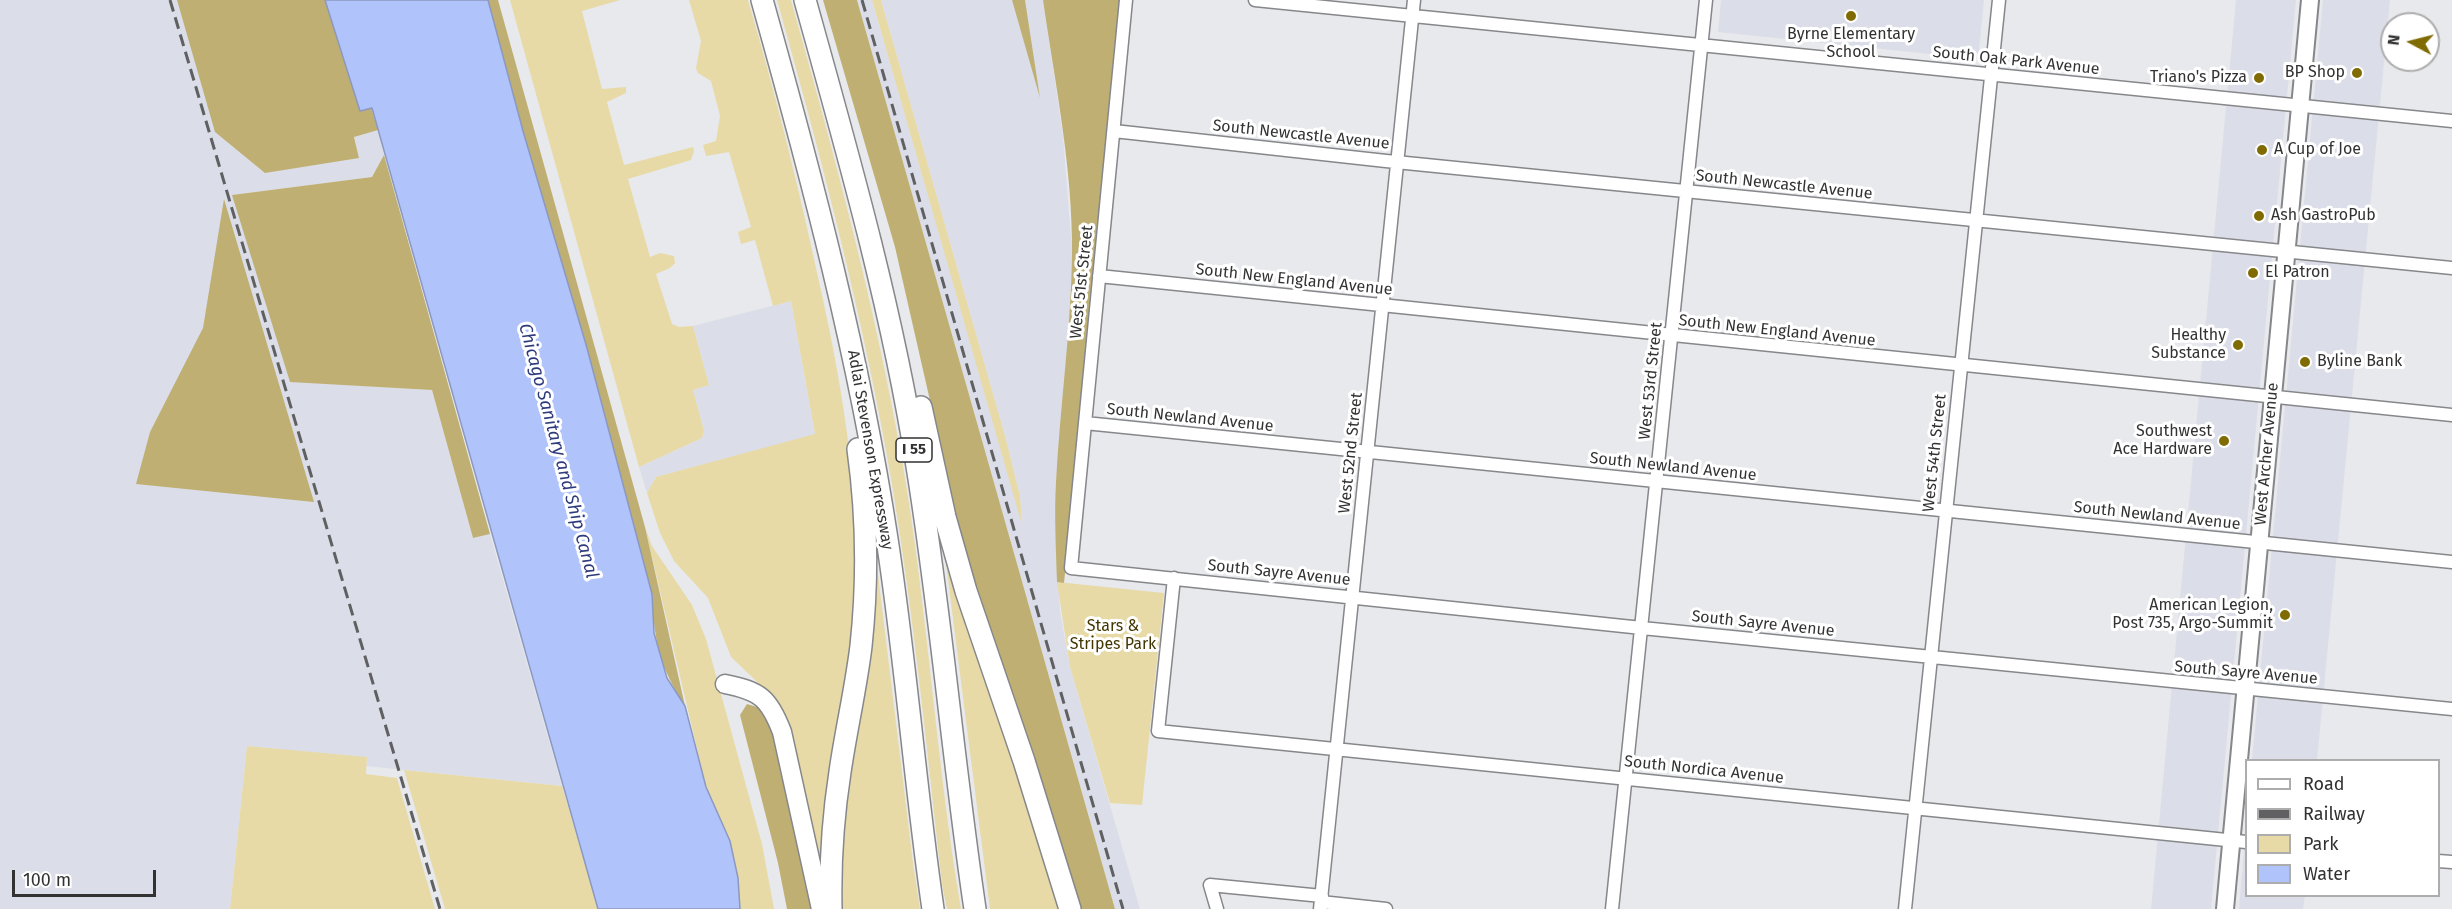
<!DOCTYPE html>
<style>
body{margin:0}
#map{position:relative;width:2452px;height:909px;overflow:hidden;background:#e8e9ec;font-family:"Fira Sans",sans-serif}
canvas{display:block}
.legend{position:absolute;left:2245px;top:759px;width:195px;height:138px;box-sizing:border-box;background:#fff;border:2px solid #adadad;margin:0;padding:8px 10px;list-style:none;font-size:18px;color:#323233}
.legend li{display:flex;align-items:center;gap:12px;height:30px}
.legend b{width:30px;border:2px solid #adadad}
.north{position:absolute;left:2380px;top:12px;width:60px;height:60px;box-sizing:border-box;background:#fff;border:2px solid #adadad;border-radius:50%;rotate:277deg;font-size:16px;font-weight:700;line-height:24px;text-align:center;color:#323233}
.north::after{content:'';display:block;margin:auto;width:21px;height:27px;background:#806b03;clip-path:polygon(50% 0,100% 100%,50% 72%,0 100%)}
.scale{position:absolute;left:12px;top:870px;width:144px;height:27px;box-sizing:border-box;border:3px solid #323233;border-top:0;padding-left:8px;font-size:18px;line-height:21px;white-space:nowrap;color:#323233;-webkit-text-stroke:4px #fff;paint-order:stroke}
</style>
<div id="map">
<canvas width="2452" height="909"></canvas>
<ul class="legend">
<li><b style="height:8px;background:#fff"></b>Road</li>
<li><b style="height:8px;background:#606062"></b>Railway</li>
<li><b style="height:16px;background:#e7daa7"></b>Park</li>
<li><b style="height:16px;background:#b1c3fb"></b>Water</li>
</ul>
<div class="north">N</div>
<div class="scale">100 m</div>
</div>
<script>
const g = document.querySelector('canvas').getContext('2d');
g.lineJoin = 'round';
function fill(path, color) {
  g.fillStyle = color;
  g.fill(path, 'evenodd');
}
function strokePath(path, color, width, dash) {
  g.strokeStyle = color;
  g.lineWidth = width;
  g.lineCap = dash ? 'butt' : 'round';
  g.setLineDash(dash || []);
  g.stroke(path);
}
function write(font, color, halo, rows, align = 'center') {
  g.font = font + ' "Fira Sans",sans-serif';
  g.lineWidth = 6;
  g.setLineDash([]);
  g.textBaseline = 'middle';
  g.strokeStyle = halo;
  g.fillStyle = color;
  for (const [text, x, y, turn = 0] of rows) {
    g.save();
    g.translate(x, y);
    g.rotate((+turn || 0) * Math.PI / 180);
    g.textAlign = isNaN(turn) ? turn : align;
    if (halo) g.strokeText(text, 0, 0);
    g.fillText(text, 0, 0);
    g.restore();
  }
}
const built = new Path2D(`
 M0 0H177L188 35 359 157 354 136 378 130 384 155 372 177 233 195 290 381 432 390 473 538 490 534 562 786 366 766 367 758 247 746 230 909H0Z
 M857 0H872L1022 523 1020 496 1005 436 881 0H1043L1063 136 1072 251 1069 348 1056 481 1055 528 1060 611 1070 667 1140 909H1115Z
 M1721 0H1984L1978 59 1718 32Z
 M2236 0H2296L2211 909H2151Z
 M2323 0H2390L2317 760H2252Z
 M791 301 815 435 656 477 647 493 639 467 702 438 704 431 693 390 709 385 693 326Z
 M2246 826V896H2305L2303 909H2239Z`);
const green = new Path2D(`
 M510 0H620L582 11 602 89 626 87V93L607 102 624 165 693 147 694 151 691 160 628 179 650 257 660 253 674 256 675 263 670 268 656 274 672 324 679 327 693 326 709 385 693 390 704 431 702 438 639 467Z
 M689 0H748C775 92 798 184 818 277 841 379 859 483 856 588 855 645 841 702 832 758 826 793 824 827 821 862H815L771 695 731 657 708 598 674 561 660 533 647 493 656 477 815 434 791 301 773 306 755 240 741 244 738 232 751 227 729 152 706 156 703 145 716 141 720 116 711 81 698 73 696 68 701 41Z
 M777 0H791C834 154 876 308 903 466 928 613 936 762 961 909H947L942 884C927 751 914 617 892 484 864 320 822 160 777 0Z
 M872 0H881L1005 436 1020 496 1022 525Z
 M645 527 652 546 692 605 706 639 762 844 774 909H740L738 878 730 841 706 787Z
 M944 548 1026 796 1060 909H990Z
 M875 550 913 863 920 909H838L837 858Z
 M1057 582 1164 593 1142 805 1110 803 1070 667Z
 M247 746 367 757 366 774 397 778 435 909H230Z
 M404 770 562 786 598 909H445Z`);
const forest = new Path2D(`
 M177 0H325L360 110 371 107 378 130 354 137 359 158 265 173 215 132Z
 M488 0H498L645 527 685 706C659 666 654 640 652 594L587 348 523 131Z
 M823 0H857L1115 909H1081L972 585 895 247Z
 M1012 0H1025L1040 98Z
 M1043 0H1123L1064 583 1057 582C1056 549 1054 515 1056 482 1060 406 1071 331 1072 254 1073 169 1055 84 1043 0Z
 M384 155 490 534 473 538 432 390 290 382 232 195 372 177Z
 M224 199 314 502 136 484 150 432 203 328Z
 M747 704 760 708 778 735 812 909H787L778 863 740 715Z`);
const water = new Path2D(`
 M325 0H488L523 131 587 348 652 594 654 633 667 678 685 706 706 787 730 841 738 878 740 909H598L372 108 360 111Z`);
const street = new Path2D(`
 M1126 0 1071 568 1642 628 2452 709
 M1255 0 2452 121
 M1114 131 1386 161 2452 268
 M1099 276 2452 415
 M1085 423 2452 562
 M1174 578 1158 731 2246 842
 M2438 861 2452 862
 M1321 902 1386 909
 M1217 909 1210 885 1322 896
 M1320 909 1414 0
 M1612 909 1706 0
 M1905 909 1999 0`);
const secondary = new Path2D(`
 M2225 909 2310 0`);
const primary = new Path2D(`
 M725 684C760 691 769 698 782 732L821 909`);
const highway = new Path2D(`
 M762 0C812 178 859 356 887 539 906 662 915 786 933 909
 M805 0C848 154 892 308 917 466 941 613 953 762 975 909
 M921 407 945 517 966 591 1024 761 1070 909
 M831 909C830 863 833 817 840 772 846 730 856 688 861 646 868 581 867 514 858 449`);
const rail = new Path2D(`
 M170 0 440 909
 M862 0 1123 909`);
const markers = [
 [1851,16,6,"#806b03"],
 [2357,73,6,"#806b03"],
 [2259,78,6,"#806b03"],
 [2262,150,6,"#806b03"],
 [2259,216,6,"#806b03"],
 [2253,273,6,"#806b03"],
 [2238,345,6,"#806b03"],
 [2305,362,6,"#806b03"],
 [2224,441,6,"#806b03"],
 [2285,615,6,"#806b03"]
];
const shields = [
 [914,450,36]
];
const shieldNames = [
 ["I 55",914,450]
];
const poiNames = [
 ["Byrne Elementary",1851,35,"center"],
 ["School",1851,53,"center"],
 ["BP Shop",2345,73],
 ["Triano's Pizza",2247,78],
 ["A Cup of Joe",2274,150,"left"],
 ["Ash GastroPub",2271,216,"left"],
 ["El Patron",2265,273,"left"],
 ["Healthy",2226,336],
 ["Substance",2226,354],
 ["Byline Bank",2317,362,"left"],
 ["Southwest",2212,432],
 ["Ace Hardware",2212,450],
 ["American Legion,",2273,606],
 ["Post 735, Argo-Summit",2273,624]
];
const streetNames = [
 ["South Oak Park Avenue",2016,61,6],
 ["South Newcastle Avenue",1301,135,6],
 ["South Newcastle Avenue",1784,185,6],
 ["South New England Avenue",1294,280,6],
 ["West 51st Street",1082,282,-84],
 ["South New England Avenue",1777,331,6],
 ["West 53rd Street",1651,381,-84],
 ["South Newland Avenue",1190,418,6],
 ["Adlai Stevenson Expressway",870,450,80],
 ["West 52nd Street",1351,453,-84],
 ["West 54th Street",1935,453,-84],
 ["West Archer Avenue",2267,454,-85],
 ["South Newland Avenue",1673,467,6],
 ["South Newland Avenue",2157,516,6],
 ["South Sayre Avenue",1279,573,6],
 ["South Sayre Avenue",1763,624,6],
 ["South Sayre Avenue",2246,673,5],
 ["South Nordica Avenue",1704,770,6]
];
const parkNames = [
 ["Stars &",1113,627],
 ["Stripes Park",1113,645]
];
const waterNames = [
 ["Chicago Sanitary and Ship Canal",558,451,75]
];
fill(built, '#dbdee8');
fill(green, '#e7daa7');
fill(forest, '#c0af72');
fill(water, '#b1c3fb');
strokePath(water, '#8b98bf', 1.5);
strokePath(street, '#86878a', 15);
strokePath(secondary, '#86878a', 20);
strokePath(primary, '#86878a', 21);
strokePath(highway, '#86878a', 24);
strokePath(street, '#fff', 12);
strokePath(secondary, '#fff', 16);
strokePath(primary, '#fff', 18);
strokePath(highway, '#fff', 21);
strokePath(rail, '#606062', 3, [12, 6]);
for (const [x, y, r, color] of markers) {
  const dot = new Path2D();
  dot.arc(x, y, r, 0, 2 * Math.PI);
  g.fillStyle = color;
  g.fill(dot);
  strokePath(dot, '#fff', 2);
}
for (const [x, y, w] of shields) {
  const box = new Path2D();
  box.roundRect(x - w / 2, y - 12, w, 24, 4.5);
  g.fillStyle = '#fff';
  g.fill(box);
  strokePath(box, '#323233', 1.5);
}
write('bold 15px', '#323233', null, shieldNames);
write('16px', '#323233', '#fff', poiNames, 'right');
write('16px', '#323233', '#fff', streetNames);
write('16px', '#423602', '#fff', parkNames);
write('italic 18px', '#2d3a7c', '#fff', waterNames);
</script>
